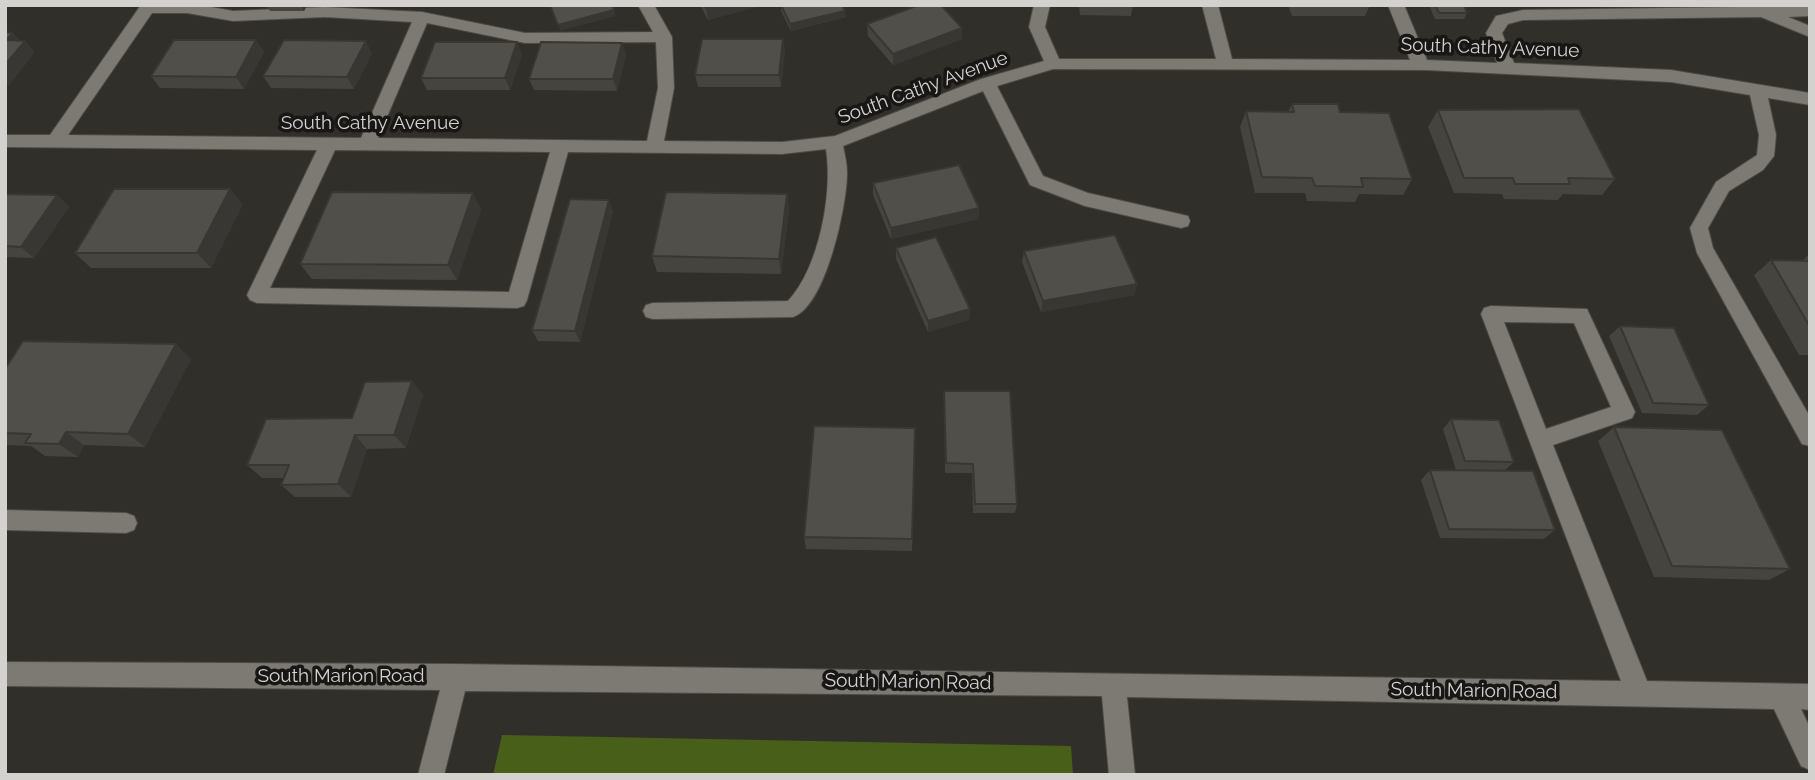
<!DOCTYPE html>
<style>
body{margin:0}
#map{position:relative;width:1815px;height:780px;overflow:hidden;background:#312f2a;font-family:Raleway,sans-serif}
canvas{display:block}
.frame{position:absolute;inset:0;border:7px solid #d3d2cf;pointer-events:none}
</style>
<div id="map">
<canvas width="1815" height="780"></canvas>
<div class="frame"></div>
</div>
<script>
const g = document.querySelector('canvas').getContext('2d');
g.lineJoin = 'round';
function fill(path, color) {
  g.fillStyle = color;
  g.fill(path, 'evenodd');
}
function strokePath(path, color, width, dash) {
  g.strokeStyle = color;
  g.lineWidth = width;
  g.lineCap = dash ? 'butt' : 'round';
  g.setLineDash(dash || []);
  g.stroke(path);
}
function write(font, color, halo, rows, align = 'center') {
  g.font = font + ' Raleway,sans-serif';
  g.lineWidth = 7;
  g.setLineDash([]);
  g.textBaseline = 'middle';
  g.strokeStyle = halo;
  g.fillStyle = color;
  for (const [text, x, y, turn = 0] of rows) {
    g.save();
    g.translate(x, y);
    g.rotate((+turn || 0) * Math.PI / 180);
    g.textAlign = isNaN(turn) ? turn : align;
    if (halo) g.strokeText(text, 0, 0);
    g.fillText(text, 0, 0);
    g.restore();
  }
}
const green = new Path2D(`
 M502 735 1071 746 1073 775H493Z`);
const minor = new Path2D(`
 M141 5H200L233 11 325 7 422 12 525 33 653 32 638 5H654L672 37 674 88 664 141 782 142 835 136 981 79 1044 61 1029 27 1034 5H1050L1045 27 1059 59H1216L1202 5H1218L1232 59 1410 60 1388 5H1404L1427 60 1497 63 1486 33 1496 16 1523 10 1810 6V16L1788 17 1810 26V37L1761 17 1523 20 1508 24 1502 33 1514 63 1671 70 1810 93V105L1768 98 1776 135 1774 156 1763 170 1729 191 1708 228 1713 248 1810 417V446L1802 444 1697 253 1690 228 1716 182 1757 155 1759 135 1750 95 1671 82 1426 70 1053 69 997 86 1043 176 1088 193 1188 216 1190 221 1188 226 1181 228 1085 206 1030 185 983 91 843 146C845 155 847 164 847 173 847 205 826 306 793 317L653 319 646 317 643 311 646 305 653 303 788 301C819 268 833 193 826 149L782 154 568 152 527 300 524 306 517 308 257 303 250 300 247 295 317 150 5 147V135H50ZM152 13H187L233 21 325 17 412 22 361 138 68 135ZM427 23 525 43 656 42 658 88 647 141 378 138ZM335 150 550 152 509 292 270 288Z
 M1491 306 1587 309 1635 412 1632 418 1553 445 1647 681 1810 684V710L1801 709 1810 728V770L1801 766 1774 709 1127 697 1135 775H1109L1102 696 465 691 444 775H418L440 690 5 686V662L456 664 1621 681 1481 314 1484 308ZM1504 322 1574 323 1611 407 1546 429Z
 M5 510 126 513 134 516 137 523 134 530 126 533 5 530Z`);
const wall = new Path2D(`
 M267 5H307L304 11H270Z
 M700 5H756V7L708 20Z
 M781 5 846 17 791 31 781 11Z
 M1079 5H1133L1131 16 1080 15Z
 M1288 5H1370L1365 16H1292Z
 M1429 5H1464L1467 13 1464 19H1435Z
 M867 24 962 39 893 65 868 36Z
 M783 39 785 51 781 87H698L695 75Z
 M256 40 264 52 244 89 160 88 151 76Z
 M622 43 626 55 617 91 534 90 529 79Z
 M372 53 354 89 271 88 263 76Z
 M522 54 510 90H427L421 78Z
 M1292 104 1340 112 1412 179 1403 195 1359 194 1355 202 1307 201 1305 193H1255L1240 127 1246 111 1288 112Z
 M1438 110 1615 179 1602 195 1563 194 1558 200 1504 199 1502 194 1454 193 1428 127Z
 M873 183 979 208 978 219 891 239 873 195Z
 M5 194 57 195 69 207 34 258 5 257Z
 M787 194 789 210 781 274 657 272 652 256Z
 M243 204 211 268H91L75 253Z
 M481 209 457 280 312 279 300 264Z
 M613 211 580 342 538 341 532 330Z
 M896 248 970 309 969 320 928 332 896 259Z
 M1024 251 1137 284 1134 295 1041 312 1022 262Z
 M1810 254V355H1799L1754 275 1771 260 1802 261Z
 M1620 326 1709 405 1697 415 1642 413 1609 336Z
 M191 359 145 447 84 445 78 457 45 456 31 446 5 445V369Z
 M412 381 423 395 406 448 367 449 351 497H295L281 485 284 478H262L247 465 352 418Z
 M944 391 1017 504 1015 513H973L972 473H945Z
 M1451 419 1514 462 1504 471 1555 530 1544 539 1440 538 1421 480 1430 470H1456L1443 429Z
 M1614 427 1790 569 1769 580 1654 577 1598 441Z
 M915 428 912 551 806 549 804 537Z`);
const shadedWall = new Path2D(`
 M301 5H307L304 11Z
 M717 5H756V7L708 20 706 8Z
 M614 10 616 16 560 31 558 25Z
 M845 11 846 17 791 31 790 24Z
 M962 28V39L893 65V54Z
 M13 33 23 43 25 41 35 52 9 86 5 83 6 40Z
 M783 39 785 51 781 87 779 75Z
 M256 40 264 52 244 89 236 77Z
 M366 41 372 53 354 89 347 77Z
 M517 42 522 54 510 90 505 78Z
 M622 43 626 55 617 91 613 79Z
 M230 189 243 204 211 268 197 253Z
 M473 193 481 209 457 280 448 265Z
 M787 194 789 210 781 274 779 259Z
 M57 195 69 207 34 258 21 247Z
 M609 200 613 211 580 342 575 331Z
 M979 208 978 219 891 239V228Z
 M1137 284 1134 295 1041 312 1043 301Z
 M970 309 969 320 928 332V321Z
 M176 344 191 359 145 447 128 434Z
 M412 381 423 395 406 448 394 435Z
 M66 432 84 445 78 457 59 444Z
 M355 435 367 449 351 497 338 484Z`);
const building = new Path2D(`
 M550 5H612L614 10 558 25Z
 M704 5H717L706 8Z
 M781 5H842L845 11 790 24Z
 M919 5H941L962 28 893 54 867 24Z
 M1435 5H1464L1467 13H1439Z
 M5 32 13 33 6 40 25 41 5 65Z
 M702 39H783L779 75H695Z
 M174 40H256L236 77 151 76Z
 M284 40 366 41 347 77 263 76Z
 M435 42H517L505 78H421Z
 M541 42 622 43 613 79H529Z
 M1292 104H1338L1340 112 1389 113 1412 179 1361 178 1363 187 1315 186 1312 178 1262 177 1246 111 1294 112Z
 M1579 109 1615 179 1568 178 1570 184H1515L1513 178H1464L1438 110Z
 M959 165 979 208 891 228 873 183Z
 M114 189H230L197 253H75Z
 M332 192 473 193 448 265 300 264Z
 M666 192 787 194 779 259 652 256Z
 M5 194 57 195 21 247 5 246Z
 M570 199 609 200 575 331 532 330Z
 M1115 235 1137 284 1043 301 1024 251Z
 M936 237 970 309 928 321 896 248Z
 M1771 260 1810 261V327Z
 M1620 326 1674 328 1709 405 1653 403Z
 M23 341 176 344 128 434 66 432 59 444 25 443 31 434 5 433V369Z
 M412 381 394 435H355L338 484 281 485 289 465H247L266 419 352 418 365 382Z
 M944 391H1010L1017 504H975L973 464 946 463Z
 M1451 419 1499 420 1514 462 1465 461Z
 M814 426 915 428 912 539 804 537Z
 M1614 427 1722 430 1790 569 1672 566Z
 M1430 470 1533 471 1555 530 1449 529Z`);
const streetNames = [
 ["South Cathy Avenue",1490,48,2],
 ["South Cathy Avenue",923,88,-20],
 ["South Cathy Avenue",370,123],
 ["South Marion Road",341,676],
 ["South Marion Road",908,682,1],
 ["South Marion Road",1474,691,1]
];
fill(green, '#485f1a');
strokePath(minor, '#4d4b47', 2);
fill(minor, '#7c7a73');
fill(wall, '#46443f');
fill(shadedWall, '#393733');
fill(building, '#514f49');
strokePath(building, '#393733', 2);
write('19px', '#d3d2cf', '#181715', streetNames);
</script>
